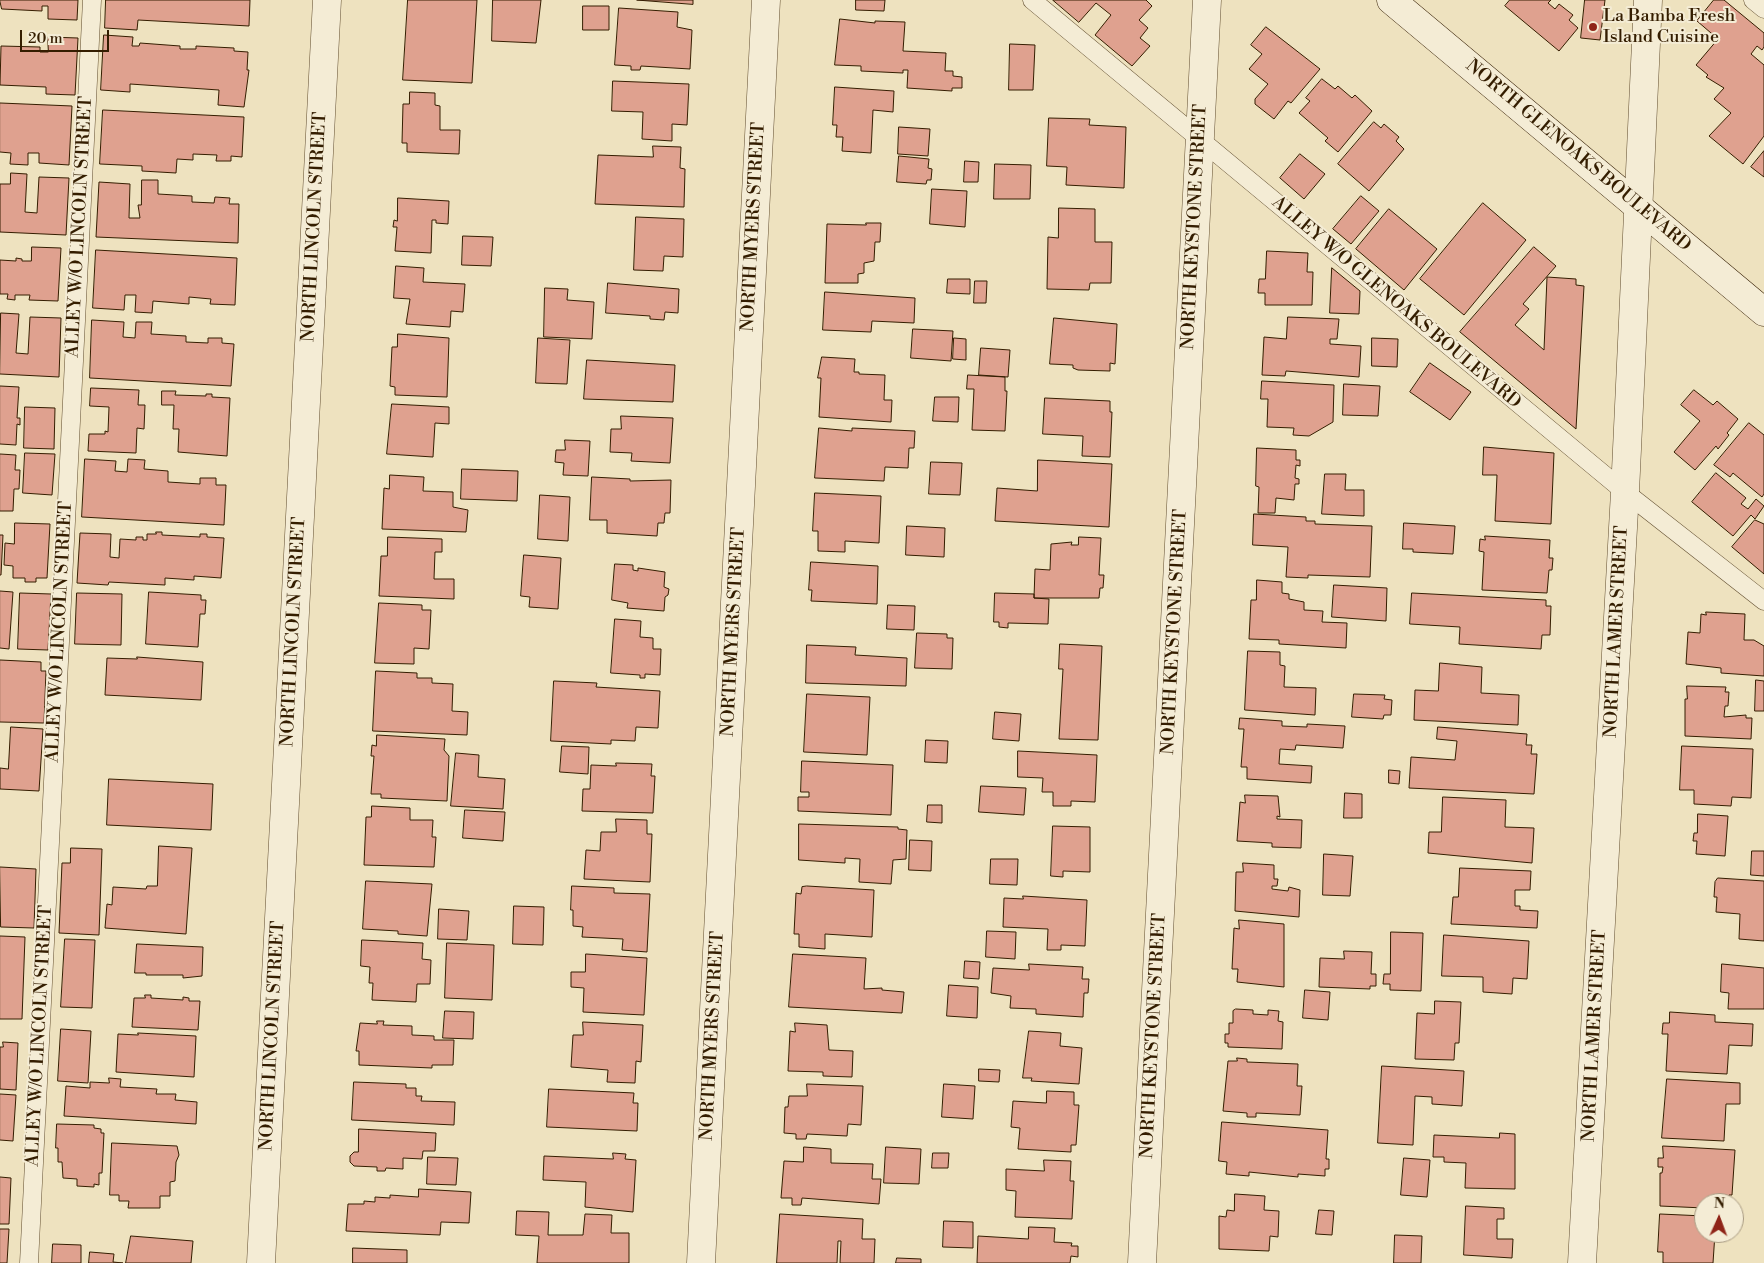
<!DOCTYPE html>
<style>
body{margin:0}
#map{position:relative;width:1764px;height:1263px;overflow:hidden;background:#eee2bf;font-family:"Libre Bodoni",serif}
canvas{display:block}
.north{position:absolute;left:1694px;top:1193px;width:50px;height:50px;box-sizing:border-box;background:#f4ecd5;border:1px solid #a79980;border-radius:50%;rotate:2deg;font-size:14px;font-weight:700;line-height:20px;text-align:center;color:#341d00}
.north::after{content:'';display:block;margin:auto;width:18px;height:22px;background:#8f2418;clip-path:polygon(50% 0,100% 100%,50% 72%,0 100%)}
.scale{position:absolute;left:20px;top:30px;width:89px;height:22px;box-sizing:border-box;border:2px solid #341d00;border-top:0;padding-left:6px;font-size:15px;line-height:18px;white-space:nowrap;color:#341d00;-webkit-text-stroke:4px #f4ecd5;paint-order:stroke}
</style>
<div id="map">
<canvas width="1764" height="1263"></canvas>
<div class="north">N</div>
<div class="scale">20 m</div>
</div>
<script>
const g = document.querySelector('canvas').getContext('2d');
g.lineJoin = 'round';
function fill(path, color) {
  g.fillStyle = color;
  g.fill(path, 'evenodd');
}
function strokePath(path, color, width, dash) {
  g.strokeStyle = color;
  g.lineWidth = width;
  g.lineCap = dash ? 'butt' : 'round';
  g.setLineDash(dash || []);
  g.stroke(path);
}
function write(font, color, halo, rows, align = 'center') {
  g.font = font + ' "Libre Bodoni",serif';
  g.lineWidth = 4;
  g.setLineDash([]);
  g.textBaseline = 'middle';
  g.strokeStyle = halo;
  g.fillStyle = color;
  for (const [text, x, y, turn = 0] of rows) {
    g.save();
    g.translate(x, y);
    g.rotate((+turn || 0) * Math.PI / 180);
    g.textAlign = isNaN(turn) ? turn : align;
    if (halo) g.strokeText(text, 0, 0);
    g.fillText(text, 0, 0);
    g.restore();
  }
}
const building = new Path2D(`
 M0 0H78L77 20 48 19V6H42V11L2 9Z
 M106 0H250L249 26 138 20 137 30 105 28Z
 M408 0H477L472 83 403 80Z
 M493 0H541L536 43 492 41Z
 M637 0H693V4Z
 M856 0H885L884 11 856 10Z
 M1053 0H1146L1152 6 1139 20 1148 28 1140 38 1150 46 1132 66 1095 35 1111 15 1096 3 1079 22Z
 M1510 0H1551L1548 3 1555 9 1559 4 1573 15 1569 20 1578 28 1559 51 1505 6Z
 M1585 0H1605L1600 40 1581 38Z
 M1714 0H1724L1764 33V47L1762 50 1757 46 1751 54 1764 65V136L1743 164 1709 136 1731 113 1714 99 1724 88 1706 77 1708 75 1696 65 1718 39 1697 21Z
 M583 6H609V30H583Z
 M619 8 678 12 677 27 692 30 690 69 641 66 640 70H631V66L615 65Z
 M840 19 875 23V21L905 22 903 51 946 53 945 71H953V76L962 77V88H952V91L907 88 908 70H903V73L861 71V66L835 65Z
 M1266 27 1320 69 1291 103 1288 101 1274 119 1255 104V99L1268 84 1249 69 1262 54 1251 45Z
 M104 35 133 37 132 46H139L140 43 180 46V49H196V46L234 48V51L248 52 247 70H249L244 107 218 105 219 90 130 84V92L101 90Z
 M48 37 78 38 75 95 46 94V87L0 85 1 46 40 47V52H48Z
 M1010 44 1035 45 1033 90H1009Z
 M1322 79 1335 89 1338 86 1352 98 1355 95 1372 111 1338 152 1325 141 1328 138 1299 113 1310 101 1306 98Z
 M613 81 689 84 687 125 672 124V141L642 139 643 112 612 111Z
 M835 87 894 91 893 112 873 110 871 153 842 151 843 137H836L837 125H833Z
 M410 92 435 93V105L440 106V130H460L459 154 407 152V143H402L403 104H409Z
 M0 103 72 106 69 165 39 163V153H28V165L10 164 11 153 0 152Z
 M103 110 244 117 242 157 231 156V161H216L217 155 193 154V160L177 159 176 173 142 171V166L100 164Z
 M1049 118 1090 119 1089 125 1126 127 1124 188 1066 185 1067 167 1047 166Z
 M1374 122 1381 128 1384 124 1399 137 1396 141 1404 149 1369 191 1338 164Z
 M899 127 930 129 928 156 898 154Z
 M653 146 681 147 680 168 685 169 684 207 595 204 598 155 653 157Z
 M1764 151V177L1751 167Z
 M1300 154 1325 174 1304 199 1280 178Z
 M899 156 929 159 928 168 932 169 931 180H927L926 184 897 182Z
 M965 161 979 162 978 182H964Z
 M995 164 1031 165 1030 199H994Z
 M11 173 27 174 25 212 37 213 39 177 69 178 66 235 0 232V184H10Z
 M142 180H158V194L192 196V202L214 203 215 197 230 198 229 204H239L238 243 96 237 99 182 130 184 129 218H140L138 205H141Z
 M932 189 967 191 965 227 930 224Z
 M1361 196 1379 211 1351 244 1333 229Z
 M398 198 449 201 448 224 436 223V220H432L431 253 395 251 397 227H393L394 220 397 221Z
 M1483 203 1526 240 1464 315 1420 279Z
 M1059 208 1095 209V242H1112L1111 283H1090L1089 290 1047 289 1048 237 1058 238Z
 M1389 209 1437 249 1404 290 1356 249Z
 M636 217 684 219 683 257 664 256 663 271 634 270Z
 M866 223H881L880 242H875L874 261 864 263V273L858 274V283H825L827 224 866 225Z
 M463 236 493 237 491 266 462 265Z
 M32 247 61 248 58 301 29 300 30 295H15V300L7 299 8 294H0V260L16 261V258L22 259V261H31Z
 M1534 247 1556 266 1523 304 1529 309 1515 325 1544 350 1547 277 1576 279V285L1584 286 1576 429 1460 332Z
 M96 250 237 258 235 305 210 304 211 299 189 297V304L153 301 152 313 135 312 136 295H125L124 310 93 308Z
 M1267 251 1308 253 1307 272H1313L1312 305H1265V293H1258L1259 279H1265Z
 M396 266 424 268 423 282 465 284 463 312 451 311 450 327 406 324 410 299 394 298Z
 M1332 268 1360 291 1359 314 1330 313Z
 M948 279H970V294L947 293Z
 M975 281H987L986 303H974Z
 M608 283 679 289 678 313 665 312 664 320 650 319V316L606 313Z
 M545 288 568 289 567 300 594 302 592 339 544 337Z
 M825 292 915 298 914 323 872 321 871 332 823 330Z
 M1 313 19 314 16 353 28 354 30 317 61 318 59 377 0 374Z
 M1288 317 1339 319 1337 339H1330V344L1361 346 1359 377 1286 371 1285 376 1262 375 1264 337 1286 339Z
 M1054 318 1117 324 1115 364 1110 363V371L1078 370 1073 368V365L1050 364Z
 M92 320 124 322 123 337 135 338 136 322H152L151 334 186 336V342L208 343V338H222V343L234 344 231 386 90 378Z
 M913 329 953 331 951 361 911 358Z
 M398 334 449 338 447 397 395 395V387L390 386 392 347H397Z
 M538 338 570 340 567 384 536 383Z
 M954 338 966 339V360L953 359Z
 M1372 338 1398 339 1397 367 1372 366Z
 M981 348 1010 350 1008 377 979 375Z
 M822 357 855 359 854 372H859V374L885 375 884 400H892L891 422 819 417 821 378H818Z
 M587 360 675 365 673 402 584 399Z
 M1430 363 1471 392 1450 420 1410 392Z
 M968 375 1005 377V391H1007L1005 431 972 430 974 389H967Z
 M1262 381 1334 385 1333 422 1309 436 1293 435 1294 428 1267 427 1268 399H1261Z
 M1344 384 1380 386 1378 416 1343 415Z
 M0 386 19 387 17 418H20V425L17 424 16 445 0 444Z
 M91 388 139 390 138 405H145L144 429 137 428 136 453 88 451 89 434H105V431L108 432 109 407 90 406Z
 M1694 390 1713 405 1717 401 1738 419 1727 433 1729 435 1718 449 1716 446 1695 470 1674 452 1700 421 1681 405Z
 M162 391H176L175 395 206 396V394H212V397L230 398 227 456 178 452 179 429H173L174 405H162Z
 M935 397H959L958 422 933 421Z
 M1045 398 1110 401V412H1112L1110 457 1082 456 1083 436 1043 434Z
 M392 404 449 407V424L435 423 433 457 387 454Z
 M25 407 55 408 54 449 24 448Z
 M621 416 673 418 670 463 631 461 632 453 610 452 611 429H621Z
 M1749 423 1764 435V494L1762 497 1733 473 1730 477 1714 465Z
 M819 428 852 431V428L915 431 914 448H909L908 468 885 467 884 481 815 478Z
 M565 440 590 441 588 476 563 475 564 463 555 462 556 450H565Z
 M1484 447 1554 453 1551 524 1495 521 1497 475H1483Z
 M1257 448 1296 450V460H1300V466L1296 465 1295 478 1299 479V484H1295L1294 500 1276 498 1275 513H1258L1259 487 1256 486Z
 M25 453 55 454 52 495 23 493Z
 M0 454 16 455 15 470H20L19 489H14L13 511H0Z
 M85 459 116 461 115 471 127 472 128 459 145 460 144 469 168 471V482L200 484V478H216V485H226L224 525 82 517Z
 M1038 460 1112 464 1109 527 995 521 997 488 1037 491Z
 M931 462 962 463 960 495 929 494Z
 M462 469 518 471 517 501 461 499Z
 M1716 473 1746 498 1741 504 1748 509 1756 499 1764 506 1755 519 1751 515 1733 536 1692 502Z
 M1325 474H1346L1345 490H1364V516L1322 514Z
 M390 475 424 477 423 491 453 492V507L468 510 466 532 382 529 384 488 389 489Z
 M592 477 630 479V481L671 480 670 513H665L664 523H658L657 536 607 533V520H590Z
 M815 493 881 496 879 543 845 541V552L818 551V531H813Z
 M540 495 570 497 568 541 538 539Z
 M1254 514 1306 517V521H1315V524L1372 526 1370 577 1308 575V578L1286 577 1288 547 1253 545Z
 M1755 520 1764 524V574L1732 547Z
 M15 523 50 524 47 578H36V582H25V578H13V566L4 565 5 543 14 544Z
 M1404 523 1455 526 1453 554 1413 552V549H1403Z
 M907 526 945 528 944 557 906 555Z
 M156 532H162V535L200 537V534H207V537L224 538 221 578 194 576V580L165 578V585L109 582 108 585 77 583 80 533 111 534 110 557 119 558 120 539 136 540V537H143V540H147V534H156Z
 M0 535H3L1 575H0Z
 M1485 536 1550 540 1549 558H1553L1552 570H1549L1547 593 1482 590 1484 552 1479 551 1480 539 1485 540Z
 M388 537 442 539V552H435L434 579H454V599L379 596 381 556H387Z
 M1079 537 1101 538 1099 575H1104L1103 588H1100L1099 598H1034L1035 569 1050 570 1051 544 1072 542 1071 545H1078Z
 M524 555 561 558 558 609 529 607 530 597 521 596Z
 M811 562 878 566 877 604 811 601 812 590H809Z
 M615 564 633 565V570L638 571V568L665 572 664 587 669 589 668 595 665 597 664 611 627 608 628 603 612 600Z
 M1257 580 1282 582V593L1289 594V599L1304 602V610L1323 611 1322 622 1347 623 1346 648 1279 644V640L1249 639 1251 600H1256Z
 M1334 585 1387 588 1386 621 1332 617Z
 M0 591 13 592 9 649 0 648Z
 M149 592 201 595V600H206L205 614H200L198 647 146 644Z
 M20 593 51 594 48 650 18 649Z
 M77 593 122 594 121 645 75 644Z
 M995 593 1034 594V598L1049 599 1048 624 1008 623V628L999 627V622H994Z
 M1412 593 1546 600V606H1551L1550 635H1542L1541 649 1459 644 1460 627 1410 624Z
 M379 603 422 605V610H431L429 649 414 648V664L375 663Z
 M888 605 915 606 914 630 887 629Z
 M1706 612 1745 614 1744 640H1754L1764 646V676L1721 673V668L1686 664 1688 632 1700 633 1701 614 1706 615Z
 M615 619 641 621 640 637 653 638V649H661L660 675 645 674V678H640V675L611 673Z
 M917 633 947 634V638H953L952 669 915 668Z
 M1060 644 1102 646 1098 740 1059 739 1063 669H1059Z
 M807 645 856 647 855 655 907 658 906 686 806 683Z
 M1248 651 1280 652V665L1285 666 1284 687 1316 688 1315 715 1245 710Z
 M137 657 203 662 201 700 105 695 107 658 137 659Z
 M0 660 41 662V671H46L44 723 0 722Z
 M1440 663 1482 667 1481 693 1519 695 1518 725 1414 720 1415 690 1438 691Z
 M376 671 417 673V678H432V683L453 684 452 711 468 712 467 735 373 731Z
 M1756 680 1764 681V711H1755Z
 M554 681 597 683 596 687 660 691 658 728 636 727 635 741 611 740V744L551 741Z
 M1687 686 1726 687 1725 692H1729L1728 706H1725L1724 717 1746 715V718H1752L1751 739 1685 736V699H1687Z
 M807 694 870 697 867 755 804 752Z
 M1354 694 1385 695 1384 699 1392 700 1391 715H1384L1383 719 1352 717Z
 M995 712 1021 714 1019 741 993 739Z
 M1240 718 1282 721V726L1307 727V724L1345 726 1343 748 1296 745 1295 750 1280 749 1279 764 1312 766 1311 783 1247 779V767H1241L1244 729H1239Z
 M11 727 43 729 39 791 0 789V768L8 769Z
 M1438 727 1527 734 1526 745H1532L1531 754H1537L1534 794 1409 788 1411 757 1455 760 1457 741 1437 739Z
 M377 735 445 739 444 750 449 756 447 801 381 798V794H371L374 756H371L372 745 376 746Z
 M926 740 948 741 947 763 925 762Z
 M562 746 589 747 588 774 560 772Z
 M1682 746 1753 749 1751 798 1732 797 1731 806 1694 804V790H1680Z
 M1018 751 1097 755 1095 802 1071 801V806H1053V792H1042L1043 778 1018 777Z
 M456 753 479 755 478 777 505 779 503 809 451 806Z
 M802 761 893 765 891 815 798 811V797H809V792H801Z
 M616 763 652 764 651 776H655L653 813 582 811 583 789H590L591 765 616 766Z
 M1389 770 1400 771 1399 784 1389 783Z
 M109 779 213 784 211 830 107 825Z
 M981 786 1026 788 1024 815 979 812Z
 M1345 793 1362 794V818H1344Z
 M1245 795 1278 796 1280 817 1277 816V819L1302 820 1301 848 1272 847V843L1237 841 1240 802 1245 803Z
 M1443 797 1506 800 1505 827 1534 828 1532 863 1428 853 1429 832H1441Z
 M928 805H942V823L927 822Z
 M372 806 410 808V820H433L432 837H436L434 867 364 865 366 817H371Z
 M465 810 505 812 503 841 463 838Z
 M1698 814 1728 816 1725 856 1696 854 1697 841H1693L1694 833H1697Z
 M616 819 647 820V834H652L650 882 584 879 586 850 600 851 601 832H616Z
 M799 824 898 827V829L907 830 906 859 893 860 891 884 859 882 860 859 845 858V863L799 860Z
 M1053 826 1090 827V872L1063 871V877L1051 876Z
 M910 840 932 841 931 871 909 870Z
 M159 846 192 848 186 934 105 928 107 904 112 905 113 887 146 889 147 886H157Z
 M71 848 102 849 99 935 59 933 62 863H70Z
 M1752 851H1764V876L1751 875Z
 M1324 854 1353 856 1350 896 1323 895Z
 M991 859H1018L1017 885 990 884Z
 M1243 863 1274 865V879H1278L1277 886H1272V889L1288 891 1289 887 1300 890 1299 917 1235 911 1236 872H1243Z
 M0 867 36 869 34 928 1 927Z
 M1460 868 1531 871 1530 890H1515V906H1520V910L1538 911 1537 928 1451 924 1453 897H1458Z
 M1718 878 1764 881V941L1739 939 1740 914 1716 912 1717 897H1714L1715 882Z
 M366 881 432 884 427 936 398 934V931L363 929Z
 M572 886 614 888V893L650 894 647 952 622 950 623 939 582 937 583 927 573 926V910H571Z
 M807 886 874 890 872 937 825 934V949L799 947V934H794L796 893 801 894 802 887Z
 M1023 896 1087 900 1085 946 1061 945V950H1047L1048 929 1003 927 1004 898 1023 899Z
 M514 906 544 907 543 945 513 944Z
 M439 909 469 911 467 940 438 939Z
 M1239 920 1284 924V987L1237 982 1238 969H1232L1234 928 1239 929Z
 M987 931 1016 932 1015 959 986 957Z
 M1391 932 1423 933 1421 991 1390 990V984H1383L1384 974H1390Z
 M1444 935 1529 941 1527 979 1513 978 1512 994 1483 992V977L1442 976Z
 M0 936 25 937 22 1019H0Z
 M65 939 95 940 92 1008 61 1007Z
 M362 940 423 943 422 959 431 960 430 984H417L416 1002 372 1000 373 983H369L370 967 361 966Z
 M447 943 494 945 492 1000 445 998Z
 M137 944 203 947 202 976 183 978V975H146V973H135Z
 M1344 951 1372 952 1371 974H1376V986H1370V989L1319 987 1320 958 1344 959Z
 M586 954 647 958 644 1015 583 1012 584 988 571 987V972H585Z
 M793 954 866 958 864 989 882 988V990L904 992 902 1013 789 1007Z
 M965 961 980 962 979 979 964 978Z
 M1029 964 1083 967 1082 979H1089L1088 993H1084L1083 1017 1036 1014V1009L1010 1008 1011 996 991 993 993 968 1029 970Z
 M1722 964 1764 968V1009H1728L1729 993 1721 992Z
 M949 985 978 987 977 1018 947 1016Z
 M1305 990 1330 992 1328 1020 1303 1018Z
 M145 995H151V998L183 1000V997L189 998V1001H200L198 1030 132 1027 134 998H145Z
 M1435 1001 1461 1002 1459 1043H1455L1454 1060 1415 1059 1417 1013 1434 1014Z
 M1236 1009 1253 1010V1014L1268 1015V1010L1279 1011 1278 1021 1283 1022 1282 1049 1228 1047V1043H1225V1034H1229V1023H1233V1011Z
 M445 1011 474 1012 473 1039 443 1038Z
 M1670 1012 1715 1015V1022L1753 1024 1752 1046 1729 1045 1727 1074 1666 1071 1668 1034H1662L1663 1023H1669Z
 M377 1021H384L383 1025 412 1026V1035L434 1036V1040H454L453 1065H432V1068L359 1065V1051H356L360 1023 377 1024Z
 M583 1022 643 1025 641 1062 636 1061 635 1083 607 1082 608 1070 571 1067 573 1035H583Z
 M795 1023 827 1025 829 1050 853 1051 852 1077 823 1076V1072L788 1071 790 1031 795 1032Z
 M61 1029 91 1031 88 1083 58 1081Z
 M1029 1031 1061 1033 1060 1046 1082 1048 1079 1084 1031 1081 1032 1078H1023Z
 M138 1033 196 1036 194 1077 116 1072 118 1034 138 1035Z
 M3 1042 18 1043 16 1090 0 1089V1047H3Z
 M1237 1058 1247 1059V1062L1298 1064 1297 1086H1302L1300 1115 1256 1113V1117H1247V1113L1223 1111 1228 1061H1237Z
 M1382 1066 1464 1071 1462 1106 1432 1104V1097L1415 1096 1413 1145 1378 1143Z
 M979 1069 1000 1070 999 1082 979 1081Z
 M109 1078 121 1079 120 1087 157 1089 156 1094H176L175 1100 197 1102 196 1124 64 1116 66 1086 90 1088V1082L109 1083Z
 M1667 1079 1740 1083V1104H1726L1724 1141 1662 1138Z
 M354 1082 406 1084V1088H416V1096H422L421 1101 455 1102 454 1125 352 1120Z
 M807 1084 863 1086 861 1125 848 1124 847 1136 807 1134 806 1139H796V1134L784 1133 785 1107H788L789 1096H807Z
 M944 1084 975 1086 973 1119 942 1117Z
 M549 1089 634 1093 633 1103H638L637 1131 547 1127Z
 M1047 1091 1074 1092V1105H1079L1076 1145H1071V1152L1018 1149 1020 1128 1011 1127 1013 1101 1046 1103Z
 M0 1094 16 1095 13 1141 0 1140Z
 M1222 1122 1328 1130 1326 1159H1329V1169H1325V1176L1298 1174V1177L1249 1172V1176L1226 1174 1227 1162 1219 1161Z
 M57 1124 94 1125V1128L101 1129V1133H104L102 1173H99V1185L94 1184V1187L77 1186V1179L63 1178 62 1162H58V1148H56Z
 M359 1129 436 1133 435 1151H423L422 1159 403 1158V1169L386 1168 385 1171H377V1167L354 1166 350 1162V1156L354 1152H358Z
 M1500 1133 1515 1134V1189L1465 1188 1466 1163 1444 1162V1157H1433L1434 1135 1499 1138Z
 M112 1143 177 1146 179 1155 176 1162 175 1181 170 1182V1196H160V1208H128L129 1201H119V1195H110Z
 M1663 1146 1735 1150 1732 1195H1729V1203H1704V1208L1660 1206V1173H1662L1663 1167H1658V1158H1663Z
 M804 1147 831 1149V1163L873 1164 872 1179H881L879 1204 802 1198 801 1205H792V1198H781L784 1161 803 1162Z
 M886 1147 921 1149 919 1184 884 1183Z
 M613 1153 626 1154 625 1159 636 1160 633 1212 585 1207 586 1182 543 1180 544 1156 613 1159Z
 M933 1153H949L948 1168H932Z
 M428 1157 458 1158 456 1185 427 1184Z
 M1404 1158 1430 1160 1427 1197 1401 1195Z
 M1044 1160 1071 1161 1070 1181H1074L1072 1219 1015 1217 1016 1191 1006 1190V1169L1044 1171Z
 M0 1177 11 1178 9 1224H0Z
 M419 1189 471 1192 469 1223 441 1222 440 1235 346 1231 348 1204H364V1201L375 1202V1197L390 1198V1195L418 1197Z
 M1235 1194 1265 1196 1264 1210 1279 1211 1278 1237 1270 1236 1269 1251 1219 1249V1216L1226 1217 1227 1210 1234 1211Z
 M1466 1206 1504 1208V1219H1497V1239H1513L1512 1258 1464 1255Z
 M1319 1210 1334 1211 1332 1235 1316 1234Z
 M517 1211 549 1212 548 1235H583L585 1214 612 1215 611 1233H629V1263H537L539 1236 516 1235Z
 M780 1214 863 1219 862 1239H875L874 1263H840L841 1241H838L837 1263H777Z
 M1660 1214 1704 1216V1233H1715L1713 1263H1663V1252H1658Z
 M944 1221 973 1222V1248L943 1247Z
 M1029 1227 1055 1228 1054 1242 1072 1243 1071 1246H1078V1257L1071 1256 1070 1263H977L978 1236 1028 1239Z
 M0 1229H9L7 1263H0Z
 M1395 1235 1422 1236 1421 1263H1394Z
 M131 1236 193 1241 191 1263H126Z
 M53 1244 81 1245V1263H52Z
 M353 1248 407 1250V1263H353Z
 M90 1252 114 1254 113 1262 123 1263H89Z
 M897 1258 921 1259V1263H896Z`);
const lane = new Path2D(`
 M1032 0 1625 492 1764 601
 M1753 0 1764 9
 M29 1263 92 0`);
const street = new Path2D(`
 M261 1263 327 0
 M701 1263 766 0
 M1142 1263 1207 0
 M1582 1263 1625 492 1648 0`);
const secondary = new Path2D(`
 M1391 0 1764 312`);
const markers = [
 [1593,27,5,"#8f2418"]
];
const poiNames = [
 ["La Bamba Fresh",1603,17],
 ["Island Cuisine",1603,38]
];
const streetNames = [
 ["NORTH GLENOAKS BOULEVARD",1578,156,40],
 ["ALLEY W/O LINCOLN STREET",80,227,-87],
 ["NORTH LINCOLN STREET",315,227,-87],
 ["NORTH MYERS STREET",754,227,-87],
 ["NORTH KEYSTONE STREET",1195,227,-87],
 ["ALLEY W/O GLENOAKS BOULEVARD",1396,303,40],
 ["ALLEY W/O LINCOLN STREET",60,632,-87],
 ["NORTH LINCOLN STREET",294,632,-87],
 ["NORTH MYERS STREET",734,632,-87],
 ["NORTH KEYSTONE STREET",1175,632,-87],
 ["NORTH LAMER STREET",1617,632,-87],
 ["ALLEY W/O LINCOLN STREET",40,1036,-87],
 ["NORTH LINCOLN STREET",273,1036,-87],
 ["NORTH MYERS STREET",713,1036,-87],
 ["NORTH KEYSTONE STREET",1154,1036,-87],
 ["NORTH LAMER STREET",1595,1036,-87]
];
fill(building, '#dfa18f');
strokePath(building, '#341d00', 1);
strokePath(lane, '#624e30', 19);
strokePath(street, '#624e30', 29);
strokePath(secondary, '#341d00', 29);
strokePath(lane, '#f4ecd5', 18);
strokePath(street, '#f4ecd5', 28);
strokePath(secondary, '#f4ecd5', 28);
for (const [x, y, r, color] of markers) {
  const dot = new Path2D();
  dot.arc(x, y, r, 0, 2 * Math.PI);
  g.fillStyle = color;
  g.fill(dot);
  strokePath(dot, '#f4ecd5', 2);
}
write('18px', '#341d00', '#f4ecd5', poiNames, 'left');
write('18px', '#341d00', '#f4ecd5', streetNames);
</script>
